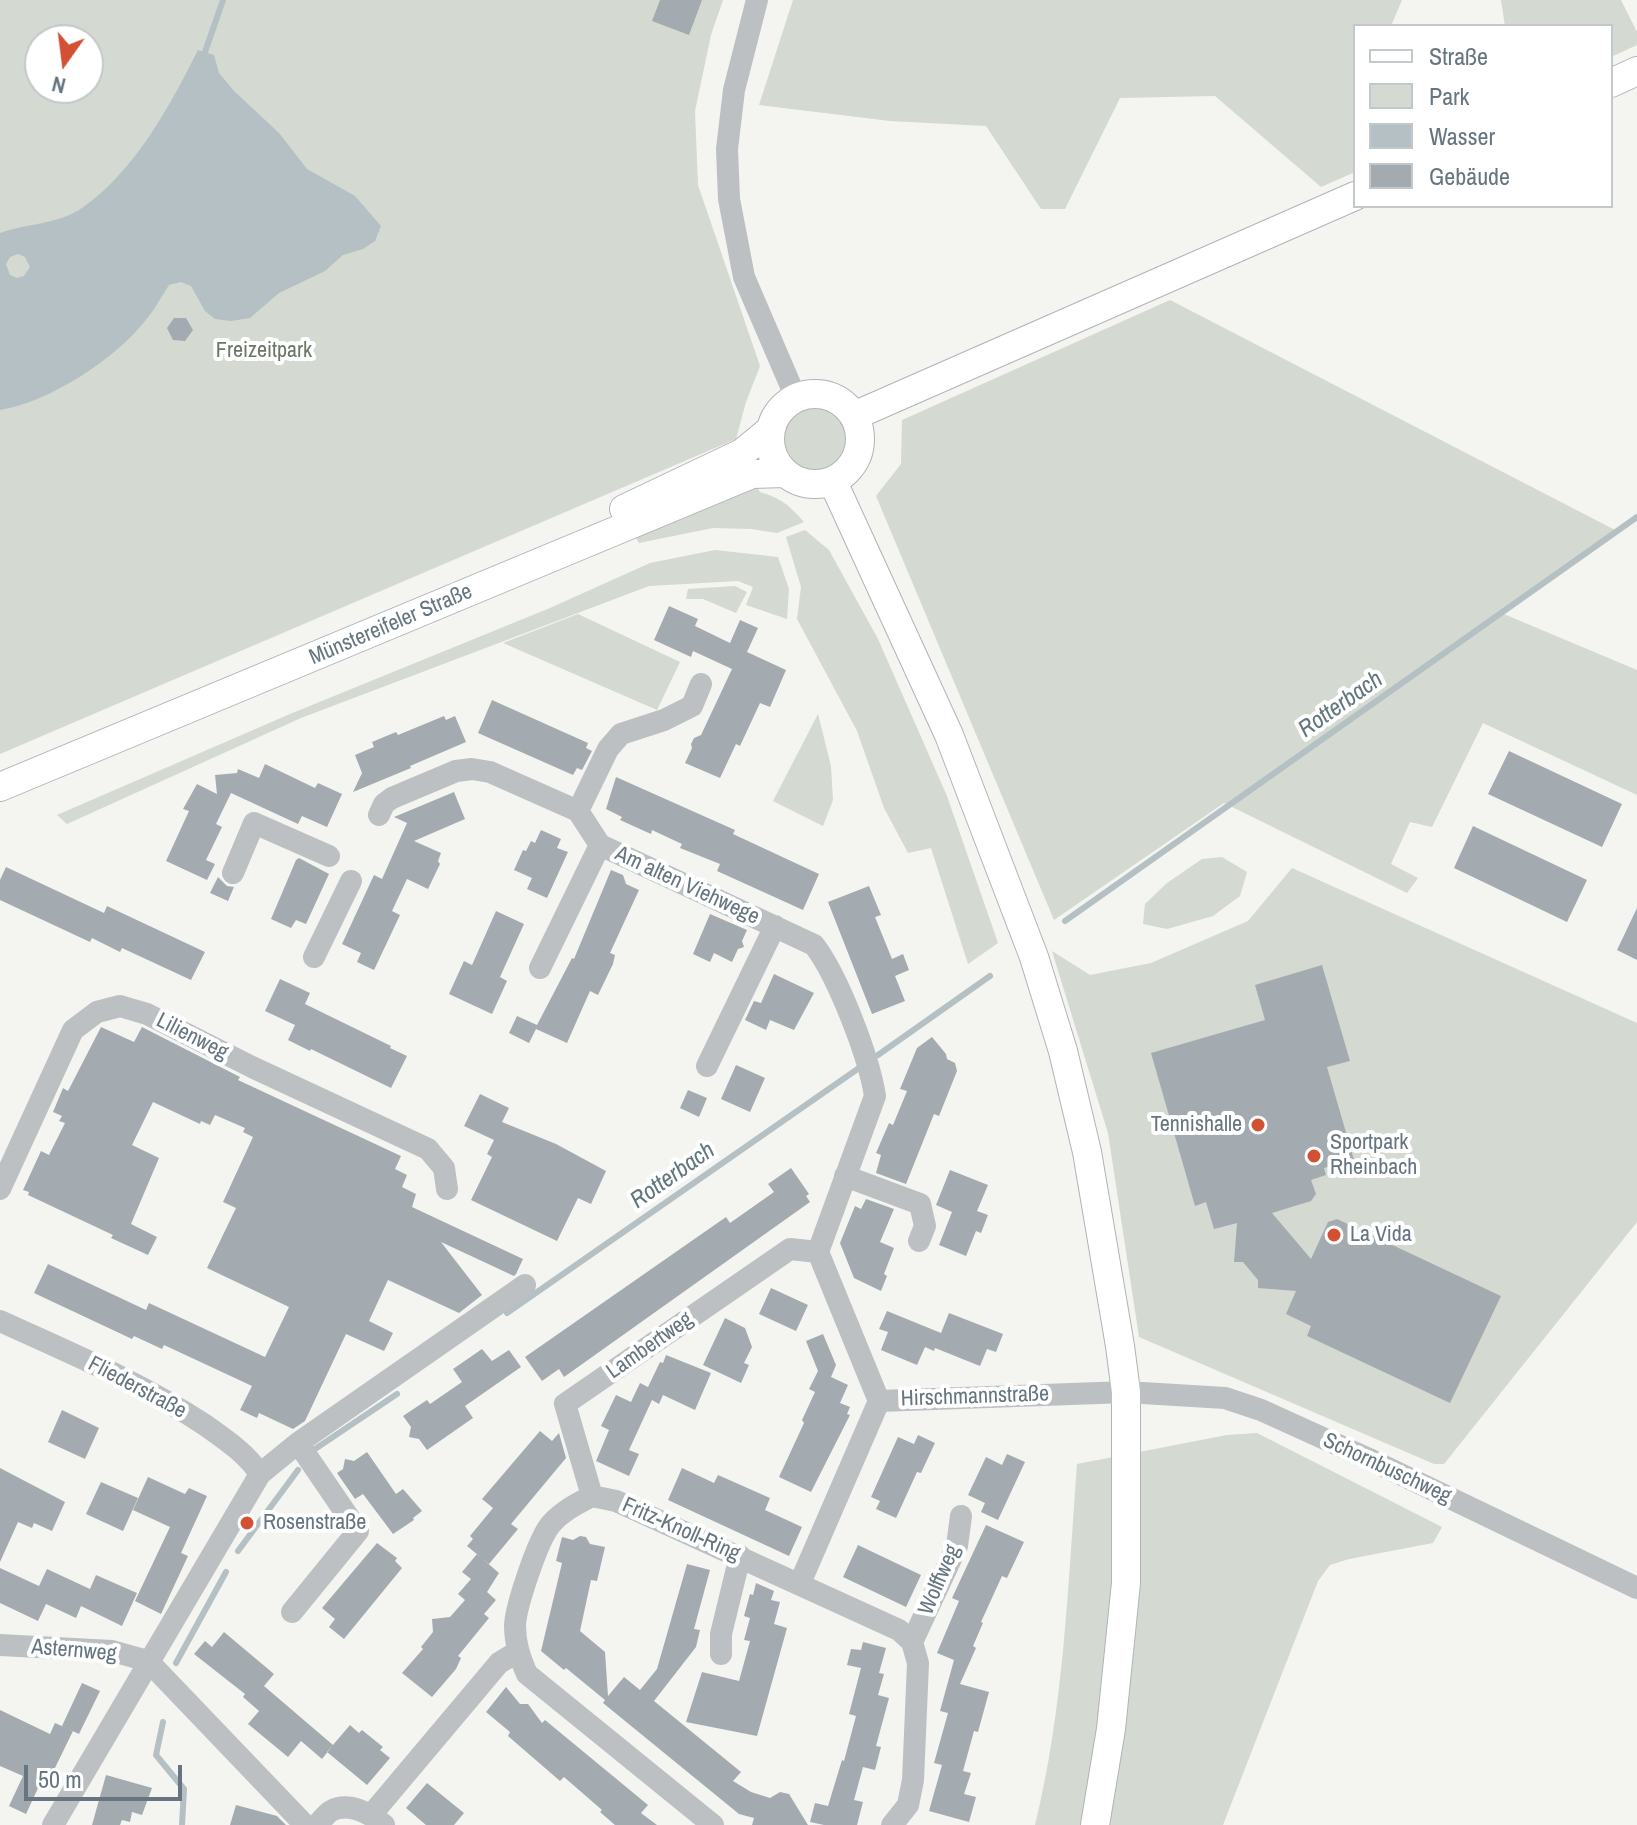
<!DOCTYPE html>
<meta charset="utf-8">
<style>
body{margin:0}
#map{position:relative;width:1637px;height:1825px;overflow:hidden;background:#f4f4f1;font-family:"Archivo Narrow",sans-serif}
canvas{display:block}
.legend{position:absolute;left:1353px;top:24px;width:260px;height:184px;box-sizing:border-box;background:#fff;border:2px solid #c2c8cc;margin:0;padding:10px 14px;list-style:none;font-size:24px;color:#66757f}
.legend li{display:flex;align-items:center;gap:16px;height:40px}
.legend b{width:40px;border:2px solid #c2c8cc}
.north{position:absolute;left:24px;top:24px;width:80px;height:80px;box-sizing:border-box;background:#fff;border:2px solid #c2c8cc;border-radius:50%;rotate:194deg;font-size:22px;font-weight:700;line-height:32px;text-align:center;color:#66757f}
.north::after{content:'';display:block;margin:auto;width:28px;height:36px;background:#d25033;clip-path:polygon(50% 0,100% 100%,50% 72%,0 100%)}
.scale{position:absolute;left:24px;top:1765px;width:158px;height:36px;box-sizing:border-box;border:4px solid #66757f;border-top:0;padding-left:10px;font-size:24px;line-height:28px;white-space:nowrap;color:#66757f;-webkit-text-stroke:6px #fff;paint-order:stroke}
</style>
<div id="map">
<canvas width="1637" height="1825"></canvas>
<ul class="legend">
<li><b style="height:10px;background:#fff"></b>Straße</li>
<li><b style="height:22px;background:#d4d9d1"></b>Park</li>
<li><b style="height:22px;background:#b4c0c3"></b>Wasser</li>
<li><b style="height:22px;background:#a4abb0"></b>Gebäude</li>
</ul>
<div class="north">N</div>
<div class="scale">50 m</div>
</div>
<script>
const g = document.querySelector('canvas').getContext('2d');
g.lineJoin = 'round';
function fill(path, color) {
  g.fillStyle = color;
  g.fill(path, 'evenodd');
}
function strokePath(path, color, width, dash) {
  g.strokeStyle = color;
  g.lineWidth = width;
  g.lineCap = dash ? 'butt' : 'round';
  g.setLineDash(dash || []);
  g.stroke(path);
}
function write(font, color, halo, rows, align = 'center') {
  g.font = font + ' "Archivo Narrow",sans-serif';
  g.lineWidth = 8;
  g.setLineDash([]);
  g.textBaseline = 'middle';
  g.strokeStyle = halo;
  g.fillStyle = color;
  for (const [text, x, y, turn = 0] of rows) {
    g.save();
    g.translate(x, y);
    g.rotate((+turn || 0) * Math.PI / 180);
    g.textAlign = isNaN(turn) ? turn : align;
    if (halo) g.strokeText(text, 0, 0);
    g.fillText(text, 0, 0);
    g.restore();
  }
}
const green = new Path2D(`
 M0 0H723L711 35 695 111 698 185 760 366 746 402 736 439 0 754ZM40 40H88V88H40Z
 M793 0H1402L1391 26H1355V172L1321 187 1215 96 1120 98 1065 209H1041L986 126 890 121 759 105Z
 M1501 0H1621L1637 32V45L1611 57V26H1505Z
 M1170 300 1617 531 1499 612 1637 670V795L1483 723 1432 827 1410 822 1391 864 1418 878 1407 893 1224 803 1054 920 876 496 901 464 902 420Z
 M783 441a34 34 0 1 1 68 0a34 34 0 1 1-68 0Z
 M751 478 760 492C781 498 790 506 804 522L777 533 751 529 713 528 639 543 632 531Z
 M805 530 829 550 878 639 947 796 998 943 968 964 931 848 908 853 884 808 857 731 797 619 801 587 786 537Z
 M715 550 778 557 789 589 787 619 746 605 753 587 738 581 649 586 301 718 67 824 57 815 290 714 550 608 650 563Z
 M735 586 747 592 736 613 703 599H686L688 589Z
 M578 614 680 662 657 710 503 643Z
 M818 714 831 766 833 800 823 826 773 801Z
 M1222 857 1247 872 1240 896 1213 916 1167 929 1143 924 1145 904 1167 883 1202 859Z
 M1292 868 1637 1023V1222L1444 1464H1434L1139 1337 1108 1133 1052 951 1090 975 1151 963 1248 921Z
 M1257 1433 1442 1527 1433 1543 1349 1559 1330 1565 1318 1581 1223 1825H1035C1064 1708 1068 1584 1077 1464L1227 1435Z`);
const water = new Path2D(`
 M198 50 214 55 219 73 234 91 279 133 307 169 355 196 381 226 375 241 363 249 343 255 325 271 279 293 250 318 231 321 215 319 205 311 191 286 181 282 169 285C161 297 154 311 145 321 114 360 49 402 0 410V233C27 223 57 225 82 208 135 171 170 106 198 50ZM18 254 25 257 30 267 24 276 17 278 10 275 6 264 10 257Z`);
const stream = new Path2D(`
 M205 52 223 0
 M1065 921 1637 517
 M878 1055 990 976
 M507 1313 859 1068
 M315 1449 397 1394
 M238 1551 298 1470
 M176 1663 226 1572
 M163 1722 156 1755 184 1789 182 1825`);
const building = new Path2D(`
 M660 0H702L689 35 652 21Z
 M174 318H186L193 330 185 341 173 340 167 328Z
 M669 606 698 619 695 626 730 643 740 620 758 628 747 652 786 670 770 707 760 703 740 746 736 744 720 778 685 763 692 748 691 744 694 738 701 735 732 669 693 651 691 657 654 640Z
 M492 700 588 743 586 748 592 751 582 770 577 768 573 775 478 733Z
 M444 716 446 720 455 716 466 742 410 766 411 768 353 792 362 773 355 755 374 747 372 742 396 732 398 735Z
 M1509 751 1622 804 1602 847 1488 794Z
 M265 764 315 788 318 783 342 794 327 827 302 816 298 824 231 793 216 824 222 827 206 860 215 864 207 880 166 861 189 811 183 809 197 784 217 794 215 775 237 773 238 769 259 778Z
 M616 777 735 830 733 834 819 874 803 910 717 871 720 864 680 848 682 844 652 830 651 834 620 820 622 817 606 809Z
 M454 792 465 819 414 841 441 853 438 861 440 864 428 889 407 879 392 911 400 915 374 970 357 962 361 953 342 944 374 875 382 879 407 823 394 817Z
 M1473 826 1587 880 1567 922 1454 868Z
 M541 830 561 839 557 848 568 852 547 898 527 889 532 878 514 870 523 850 526 851 531 841 535 843Z
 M299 858 329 874 306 924 296 920 291 928 271 919 296 860Z
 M6 867 104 913 107 906 205 952 191 980 122 948 120 952 92 938 90 942 0 900V880Z
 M611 870 623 875 626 884 639 890 610 953 615 955 613 964 598 995 590 991 567 1043 536 1029 529 1043 509 1033 517 1016 537 1025 572 958 574 959Z
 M218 877 227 886 234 887 228 901 210 893Z
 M869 886 881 915 875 917 892 959 903 954 909 970 895 976 905 1001 872 1014 828 902Z
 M1637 908V960L1617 950Z
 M496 911 524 924 500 977 507 981 492 1014 449 994 464 961 472 965Z
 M710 914 747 930 742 941 744 947 738 949 732 962 714 953 710 962 693 954Z
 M1322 965 1350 1061 1327 1067 1354 1160 1324 1168 1326 1175 1311 1180 1316 1194 1311 1201 1272 1213 1311 1259 1328 1222 1337 1219 1501 1296 1450 1403 1307 1336 1311 1326 1286 1314 1296 1291 1258 1288V1280L1243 1262H1234L1237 1223 1214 1229 1206 1202 1195 1206 1151 1053 1265 1020 1255 985Z
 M774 974 814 993 794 1030 770 1020 766 1030 745 1020 754 1001 761 1003Z
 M280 979 310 993 305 1004 391 1046 390 1048 407 1056 391 1088 311 1049 310 1051 288 1040 295 1025 265 1011Z
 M101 1027 134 1042 142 1027 240 1077 238 1080 401 1156 395 1169 407 1175 402 1187 416 1194 412 1207 523 1259 516 1274 514 1276 441 1242 482 1295 459 1313 388 1280 369 1321 393 1333 384 1351 346 1334 305 1421 293 1429 259 1413 257 1418 240 1410 252 1386 164 1345 162 1349 134 1336 132 1339 34 1293 48 1264 146 1310 149 1303 265 1357 289 1307 207 1268 236 1208 223 1202 253 1137 243 1132 245 1128 215 1115 210 1125 201 1121 200 1124 153 1102 132 1145 159 1158 131 1224 157 1237 148 1255 111 1238 113 1235 28 1195 29 1192 23 1190 41 1151 49 1155 65 1123 59 1121 62 1116 53 1112 63 1088 68 1091Z
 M932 1037 946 1054 947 1059 955 1063 957 1071 939 1116 934 1114 906 1184 876 1173 881 1155 876 1153 889 1123 893 1125 907 1091 900 1089 917 1048Z
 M736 1065 765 1078 750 1112 721 1099Z
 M688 1090 707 1098 699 1117 680 1108Z
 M480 1094 509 1108 502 1122 556 1144 606 1171 591 1204 578 1198 557 1241 471 1200 492 1157 487 1154 494 1140 464 1126Z
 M791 1168 809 1194 806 1196 810 1202 564 1377 559 1369 542 1381 525 1357 726 1217 730 1223 774 1192 768 1184Z
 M950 1170 988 1185 977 1211 988 1215 981 1233 976 1231 966 1256 939 1245 952 1212 936 1205Z
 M866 1199 894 1209 880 1242 894 1248 884 1274 887 1276 881 1291 854 1278 840 1243 855 1206 861 1209Z
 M771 1288 808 1305 796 1331 759 1314Z
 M887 1311 941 1333 949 1313 1003 1334 996 1352 987 1349 980 1366 935 1348 934 1351 925 1347 917 1365 881 1350 888 1332 879 1329Z
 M725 1318 745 1328 752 1347 744 1363 749 1365 741 1383 703 1365Z
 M823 1334 836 1365 831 1377 848 1385 840 1403 850 1407 847 1414 850 1415 811 1492 779 1477 804 1423 802 1420 815 1392 809 1389 818 1371 806 1341Z
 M482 1349 492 1361 509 1350 521 1367 465 1406 473 1418 427 1450 419 1439 409 1437 411 1427 403 1416 427 1400 430 1404 462 1382 453 1369Z
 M666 1355 711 1373 695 1410 663 1395 659 1404 652 1400 629 1450 639 1454 629 1476 596 1461 609 1430 601 1426 616 1395 631 1402 640 1383 648 1387 660 1362 663 1363Z
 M62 1410 99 1428 85 1459 48 1442Z
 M540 1431 552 1441 559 1433 566 1458 511 1524 518 1529 489 1564 467 1546 473 1539 470 1536 493 1508 482 1499Z
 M918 1435 935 1443 921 1473 917 1472 896 1518 876 1509 880 1501 871 1497 898 1437 914 1444Z
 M367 1452 396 1494 403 1489 422 1511 413 1518 414 1520 393 1534 363 1494 355 1499 337 1473 343 1469 345 1459 354 1461Z
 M1007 1454 1025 1462 998 1520 981 1512 985 1503 968 1495 986 1457 1002 1465Z
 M0 1468 65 1502 52 1531 34 1523 32 1528 18 1522 0 1562Z
 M682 1468 714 1483 718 1475 770 1498 765 1510 802 1527 789 1556 668 1500Z
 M148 1477 185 1494 189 1488 207 1496 181 1553 188 1556 161 1614 135 1601 170 1527 133 1510Z
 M101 1482 138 1498 123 1531 86 1514Z
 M986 1525 1024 1542 1007 1578 1002 1576 981 1622 983 1623 973 1646 976 1648 960 1684 989 1692 978 1732 974 1731 963 1771 971 1773 964 1794 976 1797 969 1822 929 1811 942 1765 934 1763 948 1713 940 1711 954 1660 937 1653 959 1601 952 1598Z
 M580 1536 586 1537 590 1544 605 1547 597 1581 591 1580 580 1631 605 1652 608 1696 624 1677 640 1690 657 1669 687 1564 710 1570 694 1629 700 1630 696 1647 654 1701 741 1772 733 1781 751 1792 770 1798 780 1792 789 1794 808 1825H752L754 1818 739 1814 603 1703 605 1700 566 1668 564 1670 541 1651 562 1563 556 1561 562 1537 573 1540Z
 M377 1543 397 1558 395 1561 402 1568 344 1639 329 1627 335 1619 322 1608Z
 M858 1545 921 1575 906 1607 843 1577Z
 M477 1554 499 1573 487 1592 496 1600 484 1614 489 1618 458 1656 461 1658 456 1669 432 1697 402 1673 423 1649 421 1647 433 1632 432 1619 450 1617 465 1600 458 1594 471 1579 462 1572Z
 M0 1568 39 1586 47 1569 90 1589 96 1575 137 1593 122 1626 81 1606 76 1618 46 1604 38 1621 0 1603Z
 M756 1583 774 1591 771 1600 780 1602 774 1624 787 1628 757 1736 686 1722 702 1672 739 1681 750 1641 744 1640 750 1618 744 1616 750 1594 753 1595Z
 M224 1632 274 1674 264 1686 333 1745 322 1759 301 1741 288 1757 248 1724 259 1711 243 1697 245 1694 194 1654 205 1641 212 1647Z
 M863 1642 886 1648 879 1673 884 1674 878 1695 889 1698 876 1746 881 1747 875 1770 863 1767 854 1800 863 1802 857 1825H824L810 1822 815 1803 828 1806 842 1760 844 1761 856 1716 849 1714 861 1668 847 1665 851 1649 861 1650Z
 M82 1683 100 1691 79 1734 62 1726Z
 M506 1687 520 1704H528L542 1723 545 1720 648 1805 641 1813 657 1825H615L600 1812 602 1810 564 1777 560 1781 508 1736 510 1732 486 1712Z
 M0 1710 50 1734 55 1723 73 1731 52 1774 46 1771 26 1814 9 1806 23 1776 0 1766Z
 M350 1725 359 1733 362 1730 383 1747 380 1750 390 1758 367 1785 327 1752Z
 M106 1775 152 1788 142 1815 132 1812 130 1822 122 1820 120 1825H92Z
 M427 1783 464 1813 454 1825H426L406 1808Z
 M236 1805 277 1816 286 1825H230Z`);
const minor = new Path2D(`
 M757 0 734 90 727 149 729 199 744 277 796 398
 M578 811 608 749 621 734 664 720 692 706 701 684
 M379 815 384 804 392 798 456 771 472 769 490 772 578 811 600 845 814 945C838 976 869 1057 875 1096L818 1252 879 1401
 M233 873 254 823 329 856
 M314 957 351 881
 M540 968 600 845
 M707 1066 775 926
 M845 1176 920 1204 925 1226 919 1241
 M0 1189 73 1030 97 1012 120 1006 147 1014 252 1067 428 1149 444 1168 447 1189
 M0 1321C70 1353 140 1382 205 1425 226 1440 246 1453 260 1474
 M879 1401 1126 1392 1225 1398 1261 1410 1369 1459 1637 1588
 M592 1496 565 1404 790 1249 818 1252
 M800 1583 879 1401
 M292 1612 358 1531 298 1443
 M912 1642 957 1546 961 1516
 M0 1645 112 1651 148 1661 305 1825
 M721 1654V1634L740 1556
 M372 1814 499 1663 517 1652
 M53 1825 260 1474 298 1443 525 1285
 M317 1825C321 1821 326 1814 331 1811 349 1801 371 1814 384 1825
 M713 1825 527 1674C520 1658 515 1644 515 1625 516 1606 538 1539 551 1524 562 1511 577 1504 592 1496L616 1501 899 1630 912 1642 918 1663 913 1780 908 1805 892 1825`);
const major = new Path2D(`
 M1611 83 1637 71
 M770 439a45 45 0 1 1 90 0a45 45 0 1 1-90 0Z
 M856 415 1355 196
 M833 482 949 735 1034 957 1063 1051 1087 1152 1120 1346 1126 1392V1583L1111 1729 1095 1825
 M624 509 742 453 770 430
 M0 787 752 474 785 473`);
const markers = [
 [1258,1125,8,"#d25033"],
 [1314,1156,8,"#d25033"],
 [1334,1235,8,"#d25033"],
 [247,1523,8,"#d25033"]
];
const parkNames = [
 ["Freizeitpark",264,351]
];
const streetNames = [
 ["Münstereifeler Straße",391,625,-23],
 ["Am alten Viehwege",687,886,25],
 ["Lilienweg",192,1037,27],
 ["Lambertweg",650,1346,-35],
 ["Fliederstraße",137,1388,28],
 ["Hirschmannstraße",975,1397,-2],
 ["Schornbuschweg",1387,1469,25],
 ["Fritz-Knoll-Ring",681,1530,24],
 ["Wolffweg",940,1580,-67],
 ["Asternweg",74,1651,5]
];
const poiNames = [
 ["Tennishalle",1242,1125,"right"],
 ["Sportpark",1330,1143],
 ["Rheinbach",1330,1168],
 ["La Vida",1350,1235],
 ["Rosenstraße",263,1523]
];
const waterNames = [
 ["Rotterbach",1341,705,-35],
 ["Rotterbach",673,1176,-35]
];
fill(green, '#d4d9d1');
fill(water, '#b4c0c3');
strokePath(stream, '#b4c0c3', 6);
fill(building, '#a4abb0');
strokePath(major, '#b0b4b7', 30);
strokePath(minor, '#bcc0c3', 22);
strokePath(major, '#fff', 28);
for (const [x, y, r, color] of markers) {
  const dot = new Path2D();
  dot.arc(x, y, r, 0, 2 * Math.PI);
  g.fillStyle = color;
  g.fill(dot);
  strokePath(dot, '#fff', 3);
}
write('22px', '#697764', '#fff', parkNames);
write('22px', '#66757f', '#fff', streetNames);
write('22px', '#66757f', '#fff', poiNames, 'left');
write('italic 24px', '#62777c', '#fff', waterNames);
</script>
